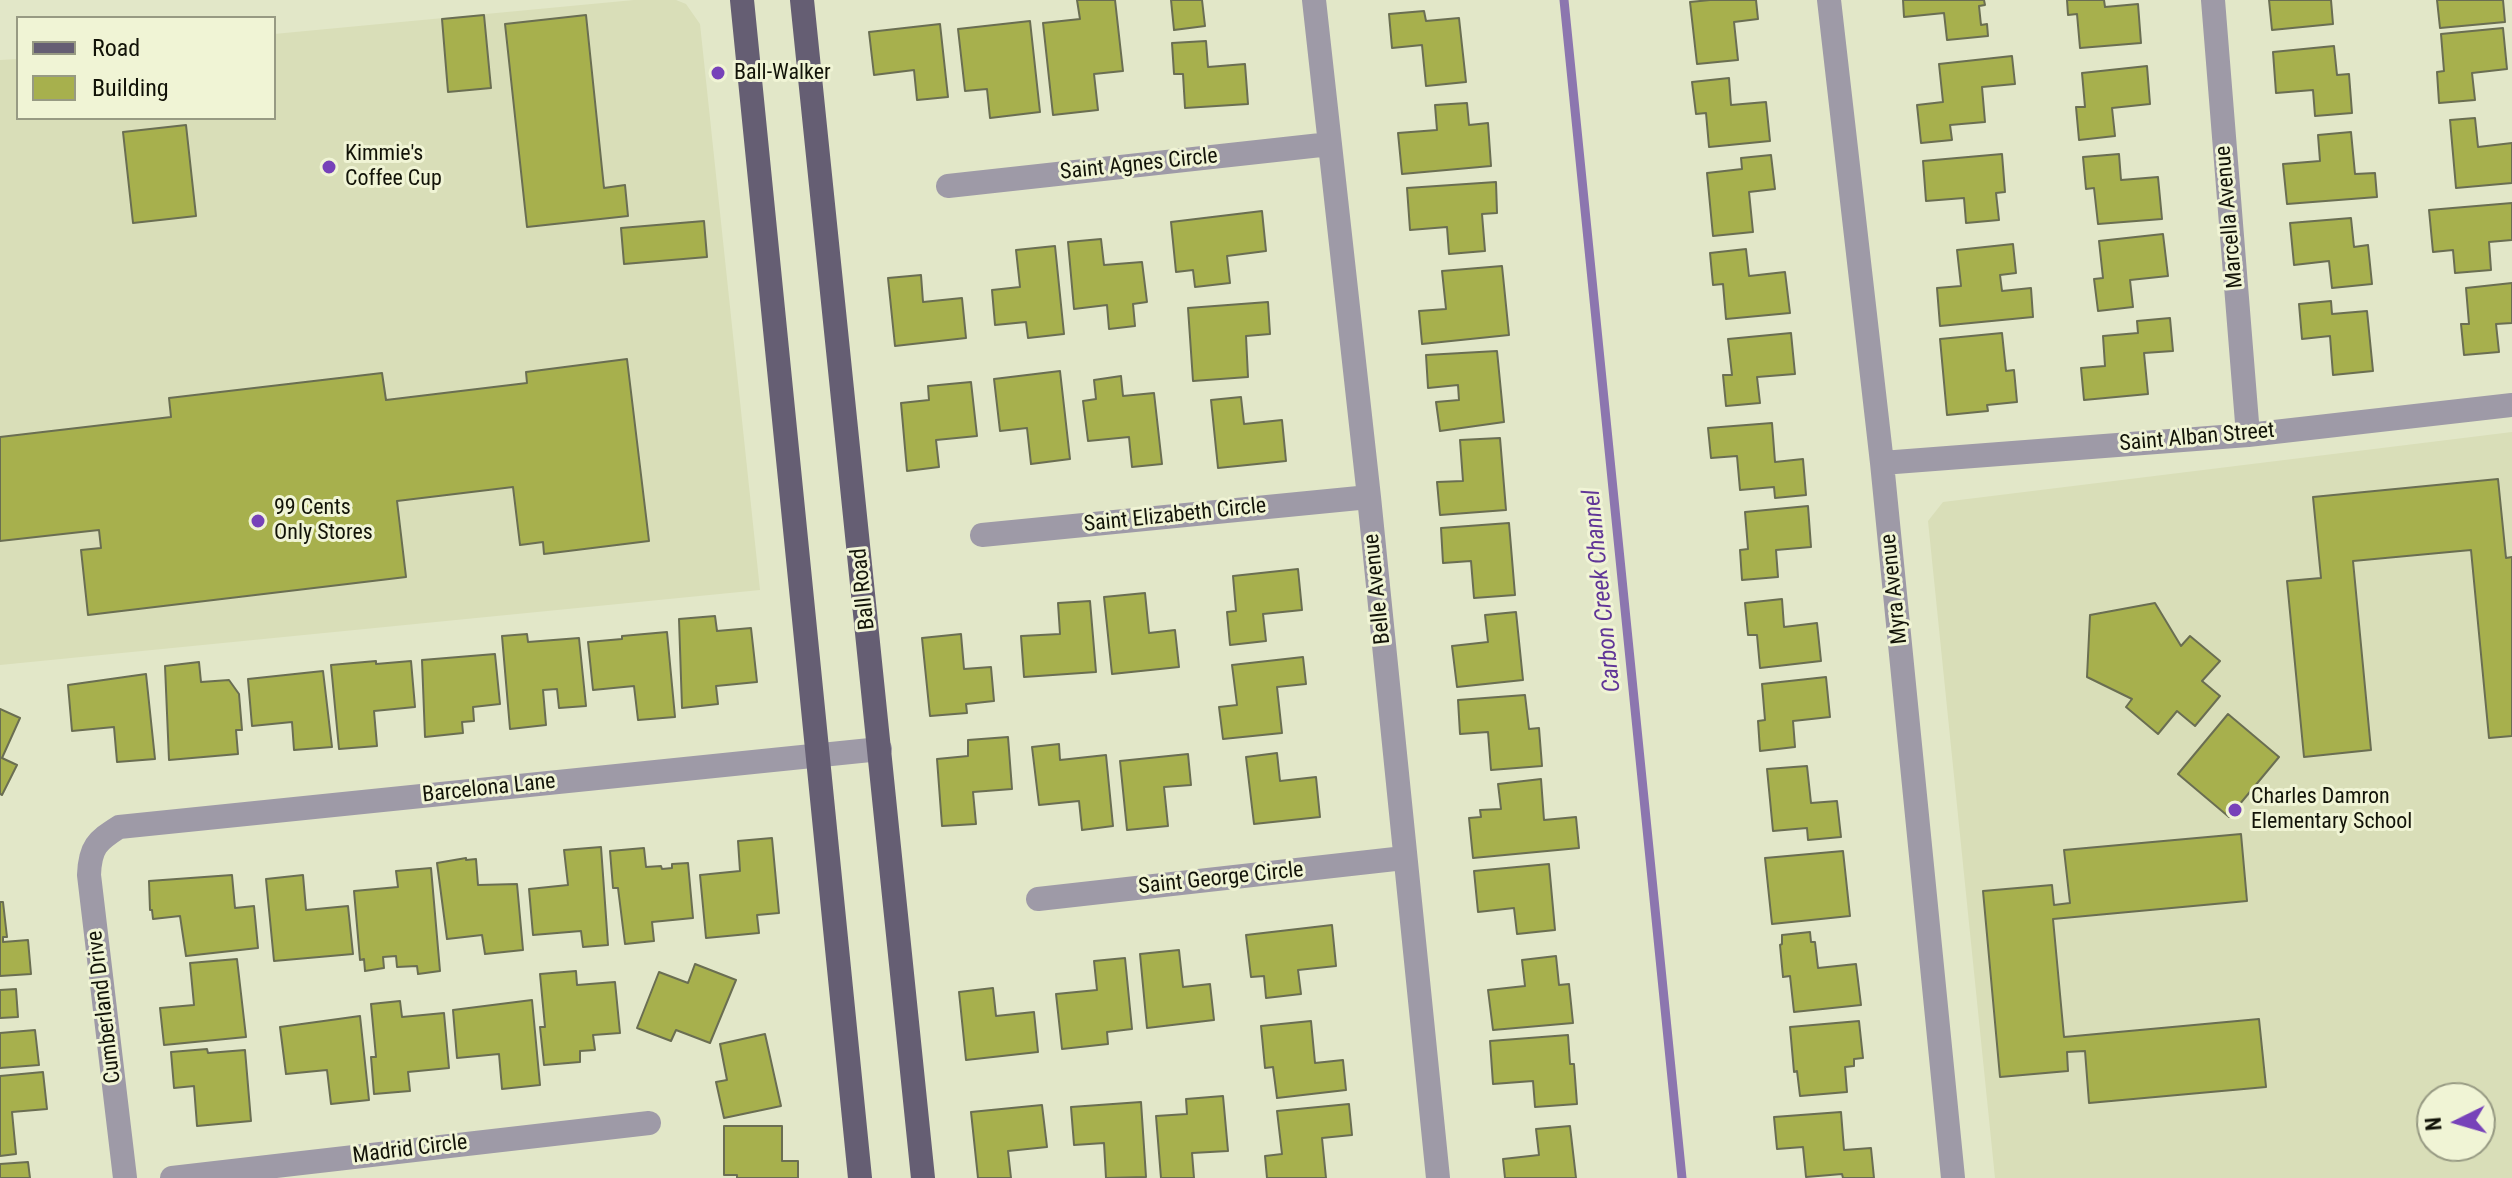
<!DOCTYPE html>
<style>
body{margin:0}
#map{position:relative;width:2512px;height:1178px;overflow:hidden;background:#e2e7c8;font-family:"Roboto Condensed",sans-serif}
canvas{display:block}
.legend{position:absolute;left:16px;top:16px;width:260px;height:104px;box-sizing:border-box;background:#f0f4d5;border:2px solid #979a83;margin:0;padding:10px 14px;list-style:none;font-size:24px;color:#121308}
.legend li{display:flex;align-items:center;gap:16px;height:40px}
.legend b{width:40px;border:2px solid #979a83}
.north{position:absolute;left:2416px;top:1082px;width:80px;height:80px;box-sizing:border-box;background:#f0f4d5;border:2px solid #979a83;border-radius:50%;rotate:265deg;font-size:22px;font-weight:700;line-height:32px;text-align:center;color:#121308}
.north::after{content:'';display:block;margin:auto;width:28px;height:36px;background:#7742b9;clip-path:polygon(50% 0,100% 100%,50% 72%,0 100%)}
</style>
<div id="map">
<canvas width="2512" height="1178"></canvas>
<ul class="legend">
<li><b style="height:10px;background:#655e73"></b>Road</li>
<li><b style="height:22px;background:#a7b04d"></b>Building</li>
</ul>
<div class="north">N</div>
</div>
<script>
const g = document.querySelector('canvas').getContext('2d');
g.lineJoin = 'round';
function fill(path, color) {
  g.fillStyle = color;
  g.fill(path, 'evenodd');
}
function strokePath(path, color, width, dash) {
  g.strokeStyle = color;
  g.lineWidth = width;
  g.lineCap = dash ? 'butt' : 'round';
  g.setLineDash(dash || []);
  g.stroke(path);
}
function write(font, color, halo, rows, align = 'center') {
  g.font = font + ' "Roboto Condensed",sans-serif';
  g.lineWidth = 6;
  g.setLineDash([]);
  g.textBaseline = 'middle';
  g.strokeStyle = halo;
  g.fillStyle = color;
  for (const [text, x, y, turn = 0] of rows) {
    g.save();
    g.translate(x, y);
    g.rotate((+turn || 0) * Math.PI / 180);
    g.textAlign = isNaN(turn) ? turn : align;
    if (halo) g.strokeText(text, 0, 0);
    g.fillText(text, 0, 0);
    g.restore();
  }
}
const built = new Path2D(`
 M634 0H676L686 4 700 24 760 590 0 665V60L18 59V118H274V34Z
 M2512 432V1178H1995L1928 521 1943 502ZM2432 1098H2480V1146H2432Z`);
const stream = new Path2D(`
 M1564 0 1682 1178`);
const building = new Path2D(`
 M1077 0H1115L1123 71 1094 74 1098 110 1053 115 1043 23 1080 19Z
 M1171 0H1202L1205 26 1174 30Z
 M1710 0H1756L1758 19 1734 22 1738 60 1697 64 1690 2Z
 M1903 0H1984L1985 5 1979 6 1981 25 1987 24 1988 36 1947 40 1944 13 1904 17Z
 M2067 0H2104L2105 7 2138 4 2141 43 2080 48 2077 14 2068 15Z
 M2269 0H2331L2333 24 2272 30Z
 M2437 0H2503L2505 22 2440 28Z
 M1424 11 1426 21 1459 18 1466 82 1426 86 1422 45 1392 48 1389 14Z
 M484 15 491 88 448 92 442 19Z
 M586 15 604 188 625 185 628 216 527 227 505 24Z
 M1030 21 1040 112 990 118 987 89 965 91 958 29Z
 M940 24 948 97 917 100 914 70 874 75 869 32Z
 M2503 28 2507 69 2472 73 2475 100 2439 103 2437 72 2444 71 2441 34Z
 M1206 41 1208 67 1245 64 1248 104 1185 108 1183 74H1174L1172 43Z
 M2334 46 2337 75 2349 74 2352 113 2315 116 2313 90 2276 93 2273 52Z
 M2012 56 2015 84 1982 87 1985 122 1950 125 1952 140 1921 143 1917 105 1943 102 1939 64Z
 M2147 66 2150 104 2112 108 2115 136 2079 140 2076 107H2085L2082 73Z
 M1729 78 1731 105 1766 102 1770 141 1709 147 1706 113 1696 114 1692 82Z
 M1467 103 1469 125 1488 123 1491 166 1402 174 1398 133 1437 130 1435 105Z
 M2475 118 2478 147 2512 143V183L2456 188 2450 120Z
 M186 125 196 216 133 223 123 132Z
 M2351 132 2355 174 2375 173 2377 197 2287 204 2283 164 2320 161 2318 135Z
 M2002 154 2005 192 1996 193 1999 220 1966 223 1964 198 1926 201 1923 161Z
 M2119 154 2121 180 2158 177 2162 219 2098 224 2094 188 2086 189 2083 157Z
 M1771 155 1775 189 1749 192 1753 232 1713 236 1707 173 1742 169 1741 158Z
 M1496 182 1497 213 1482 214 1485 251 1449 254 1447 227 1410 230 1407 188Z
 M2512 203V240L2489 242 2491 270 2455 273 2453 250 2433 252 2429 210Z
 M1262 211 1266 251 1227 256 1230 283 1195 287 1193 270 1176 272 1171 222Z
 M2351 218 2354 247 2368 245 2372 284 2332 288 2329 261 2294 265 2290 223Z
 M704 221 707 257 624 264 621 228Z
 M2163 234 2168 276 2130 280 2133 307 2098 311 2094 279 2103 278 2099 241Z
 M1101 239 1104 265 1142 262 1147 302 1133 304 1135 326 1109 329 1107 305 1074 309 1068 242Z
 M2013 244 2016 273 2000 275 2002 291 2031 288 2033 317 1940 326 1937 288 1961 286 1957 250Z
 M1055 246 1064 334 1028 338 1026 322 995 325 992 290 1020 287 1016 250Z
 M1746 249 1749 276 1785 272 1790 313 1726 319 1723 284 1713 285 1710 253Z
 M1502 266 1509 335 1422 344 1419 311 1446 309 1442 271Z
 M921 275 923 302 962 298 966 338 895 346 888 278Z
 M2512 283V323L2496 324 2499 352 2464 355 2461 324H2469L2466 288Z
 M2331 301 2332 314 2367 311 2373 371 2333 375 2330 336 2302 339 2299 304Z
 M1268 302 1270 334 1246 336 1248 377 1193 381 1188 308Z
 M2170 318 2173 351 2144 353 2148 394 2084 400 2081 368 2105 366 2103 336 2138 333 2137 321Z
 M1791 333 1795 374 1757 377 1760 403 1726 406 1723 375H1732L1728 339Z
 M2002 333 2006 371 2014 370 2017 402 1987 405 1988 411 1947 415 1940 339Z
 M1497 351 1504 422 1440 431 1436 402 1459 400 1458 385 1428 388 1426 355Z
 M627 359 649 541 544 554 543 542 520 545 513 487 397 501 406 577 88 615 81 550 101 548 99 530 0 541V437L171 417 169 398 382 373 386 400 527 383 526 372Z
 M1060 371 1070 459 1031 464 1027 428 1000 431 994 379Z
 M1121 376 1123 396 1154 393 1162 464 1132 467 1129 437 1088 441 1083 401 1096 399 1094 380Z
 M971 382 977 436 936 440 939 467 907 471 901 403 929 400 928 386Z
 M1241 397 1244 424 1282 420 1286 461 1218 468 1211 400Z
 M1772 423 1775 462 1803 459 1806 495 1775 498 1774 487 1740 490 1737 456 1711 458 1708 428Z
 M1500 438 1506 510 1440 515 1437 482 1463 481 1460 440Z
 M2498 479 2506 558 2512 557V736L2489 738 2471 550 2353 561 2371 750 2304 757 2287 581 2321 578 2313 497Z
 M1808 506 1811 547 1776 550 1778 577 1742 580 1740 550 1748 549 1745 512Z
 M1509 523 1515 595 1474 598 1471 561 1443 563 1441 528Z
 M1298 569 1302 610 1263 614 1266 641 1230 645 1227 612 1236 611 1233 576Z
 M1145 593 1149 633 1175 630 1179 667 1112 674 1104 597Z
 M1782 599 1784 627 1817 623 1821 661 1760 668 1757 635H1748L1745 603Z
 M1090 601 1096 672 1024 677 1021 636 1060 634 1058 603Z
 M2155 603 2181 646 2190 636 2220 661 2202 681 2220 696 2195 726 2177 711 2158 734 2126 707 2132 699 2087 677 2090 615Z
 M1516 612 1523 680 1457 687 1452 646 1488 642 1485 615Z
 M715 616 717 631 751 628 757 682 716 686 718 704 682 708 679 619Z
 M667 632 675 717 638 720 634 686 593 690 588 642 622 639V636Z
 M527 634 528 642 579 638 586 706 559 708 557 689 543 690 546 725 510 729 502 636Z
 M961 634 964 669 991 667 994 701 966 704 967 713 930 716 922 638Z
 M495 654 500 704 473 707 474 721 462 722 463 733 425 737 422 660Z
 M1303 657 1306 684 1277 687 1282 733 1223 739 1219 707 1237 705 1232 665Z
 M376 661V664L411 661 415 707 374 711 377 746 339 749 331 665Z
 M199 662 201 682 229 680 239 694 242 730H236L238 754 169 760 165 666Z
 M323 671 332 747 294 750 292 722 252 726 248 679Z
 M146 674 155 759 117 762 114 727 72 731 68 685Z
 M1826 677 1830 717 1793 721 1795 747 1760 751 1758 721 1765 720 1762 684Z
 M1525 695 1529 729 1539 728 1542 766 1491 770 1488 732 1460 734 1458 700Z
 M0 709 20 718 2 758 17 765 2 795 0 794Z
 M2228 714 2279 757 2229 817 2178 774Z
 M1008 737 1012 789 973 792 976 824 942 826 937 759 968 756V740Z
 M1059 744 1060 760 1106 755 1113 826 1082 830 1079 801 1039 805 1032 747Z
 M1277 753 1280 781 1316 777 1320 817 1254 824 1246 757Z
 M1188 754 1191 785 1164 787 1168 826 1127 830 1120 761Z
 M1807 766 1811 803 1837 801 1841 837 1808 840 1807 828 1773 831 1767 769Z
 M1541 779 1544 820 1576 817 1579 848 1473 858 1469 818 1481 817 1480 810 1501 809 1498 784Z
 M2241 834 2247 901 2053 919 2064 1037 2259 1019 2266 1087 2089 1103 2085 1051 2067 1052 2068 1071 2000 1077 1983 891 2052 885 2054 905 2070 903 2064 850Z
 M772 838 779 913 757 915 759 933 706 938 700 875 740 871 738 841Z
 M601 847 608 945 583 947 581 931 533 935 529 889 568 885 564 850Z
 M644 848 646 867 661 866 662 869 672 868V864L688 863 693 918 652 922 654 941 625 944 618 888H613L610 851Z
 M1843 851 1850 916 1772 924 1765 858Z
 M466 858V860L476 859 478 885 517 884 523 950 485 954 482 935 447 939 437 863Z
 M1549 864 1555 930 1517 934 1514 908 1478 912 1474 871Z
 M431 868 440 971 418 974 417 966 397 967 396 956 383 957 384 968 365 971 364 959 360 960 354 891 398 887 396 871Z
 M232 875 235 908 254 906 258 948 186 956 180 916 153 919 152 910H150L149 881Z
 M303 875 306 910 348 906 353 954 274 961 266 879Z
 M0 902H3L7 937H3V942L28 940 31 974 0 976Z
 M1332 925 1336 966 1298 970 1301 994 1266 998 1264 976 1251 977 1246 935Z
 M1810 932 1811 942H1815L1818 968 1856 964 1861 1005 1794 1012 1790 976 1783 977 1780 945 1782 944V935Z
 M1179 950 1183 987 1210 984 1214 1020 1147 1028 1140 954Z
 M1556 956 1559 985 1569 984 1573 1023 1493 1030 1488 990 1525 986 1522 960Z
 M1125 958 1132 1029 1107 1032 1108 1044 1062 1049 1056 994 1097 990 1094 961Z
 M237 959 246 1037 164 1045 160 1008 194 1005 190 963Z
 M695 964 736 980 710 1043 676 1030 671 1041 637 1028 659 972 688 983Z
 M576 971 577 985 615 982 620 1033 593 1035 595 1050 580 1051V1062L544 1065 540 1027H545L540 974Z
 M993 988 996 1016 1034 1012 1038 1052 966 1060 959 992Z
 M16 989 18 1017 0 1018V990Z
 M532 1000 540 1085 502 1089 499 1054 457 1058 453 1010Z
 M400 1001 402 1017 444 1013 449 1068 408 1072 410 1091 374 1094 371 1057H376L371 1004Z
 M360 1016 369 1100 331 1104 327 1070 286 1074 280 1027Z
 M1311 1021 1315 1063 1343 1060 1346 1090 1277 1098 1273 1067 1265 1068 1261 1026Z
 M1859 1021 1863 1058 1854 1059V1066L1845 1067 1847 1092 1800 1096 1797 1071 1794 1072 1790 1027Z
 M35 1030 39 1065 0 1068V1033Z
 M765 1034 781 1106 724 1118 716 1082 727 1080 720 1044Z
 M1568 1035 1570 1064H1574L1577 1104 1535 1107 1533 1081 1493 1084 1490 1041Z
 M207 1049 208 1053 245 1050 251 1121 197 1126 194 1086 174 1088 171 1052Z
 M43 1072 47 1109 12 1112 16 1154 0 1156V1076Z
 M1223 1096 1228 1151 1192 1153 1194 1178H1161L1156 1116 1187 1114 1186 1099Z
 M1141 1102 1146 1177 1106 1178 1104 1143 1074 1145 1071 1107Z
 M1349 1104 1352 1135 1322 1138 1326 1178H1267L1265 1156 1282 1154 1277 1111Z
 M1042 1105 1047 1147 1008 1151 1011 1178H978L971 1112Z
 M1841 1112 1844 1150 1871 1148 1874 1178H1843L1842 1174 1806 1177 1803 1147 1777 1149 1774 1117Z
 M724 1126H782V1161H798V1178H737V1175H724Z
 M1570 1126 1576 1178H1505L1503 1159 1539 1155 1536 1129Z
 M28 1162 30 1178H0V1164Z`);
const street = new Path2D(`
 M1314 0 1369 497 1438 1178
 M1829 0 1882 463 1953 1178
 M2213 0 2248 435
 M948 186 1330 144
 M1882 463 2248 435 2512 405
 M982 535 1369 497
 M1038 899 1404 858
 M125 1178 89 875C90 847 97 841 119 827L880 749
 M172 1178 649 1123`);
const primary = new Path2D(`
 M742 0 860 1178
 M802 0 923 1178`);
const markers = [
 [718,73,8,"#7742b9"],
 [329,167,8,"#7742b9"],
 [258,521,8,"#7742b9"],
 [2235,810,8,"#7742b9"]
];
const poiNames = [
 ["Ball-Walker",734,73],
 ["Kimmie's",345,154],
 ["Coffee Cup",345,179],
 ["99 Cents",274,508],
 ["Only Stores",274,533],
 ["Charles Damron",2251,797],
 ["Elementary School",2251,822]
];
const streetNames = [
 ["Saint Agnes Circle",1139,165,-6],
 ["Marcella Avenue",2230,217,-95],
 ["Saint Alban Street",2197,438,-5],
 ["Saint Elizabeth Circle",1175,516,-6],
 ["Ball Road",864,589,-96],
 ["Belle Avenue",1378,589,-96],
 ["Myra Avenue",1895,589,-96],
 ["Barcelona Lane",489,789,-6],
 ["Saint George Circle",1221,879,-6],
 ["Cumberland Drive",105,1007,-97],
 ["Madrid Circle",410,1150,-7]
];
const waterNames = [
 ["Carbon Creek Channel",1603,591,-96]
];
fill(built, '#d9deb8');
strokePath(stream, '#8c76af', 9);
fill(building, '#a7b04d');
strokePath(building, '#6a6e52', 2);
strokePath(street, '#9e9aa7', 24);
strokePath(primary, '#655e73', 24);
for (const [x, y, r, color] of markers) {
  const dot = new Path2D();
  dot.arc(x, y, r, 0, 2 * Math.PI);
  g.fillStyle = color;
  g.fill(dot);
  strokePath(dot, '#f0f4d5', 3);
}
write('22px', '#121308', '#f0f4d5', poiNames, 'left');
write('22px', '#121308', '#f0f4d5', streetNames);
write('italic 24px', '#603597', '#f0f4d5', waterNames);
</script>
